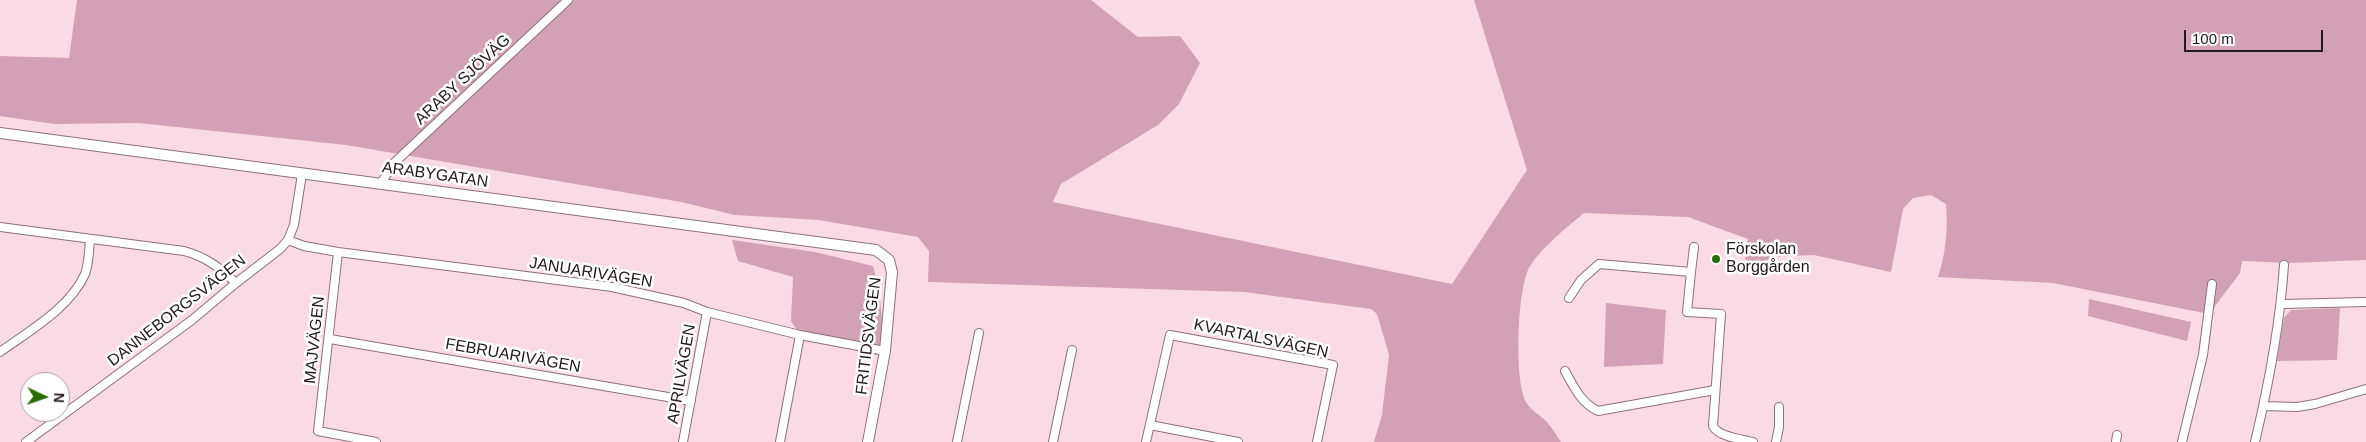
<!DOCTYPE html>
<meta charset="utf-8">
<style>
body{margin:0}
#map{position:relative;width:2366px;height:442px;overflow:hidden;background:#f9dae5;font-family:Helvetica,sans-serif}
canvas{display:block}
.north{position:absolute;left:20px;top:372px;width:50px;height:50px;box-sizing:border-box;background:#fff;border:1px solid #a7a3a4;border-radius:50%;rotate:93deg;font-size:14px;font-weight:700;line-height:20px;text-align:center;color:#23181c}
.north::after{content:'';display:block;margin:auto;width:18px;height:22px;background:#296c03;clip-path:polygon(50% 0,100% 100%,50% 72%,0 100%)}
.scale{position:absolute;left:2184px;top:30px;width:139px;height:22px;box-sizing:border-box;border:2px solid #23181c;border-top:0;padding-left:6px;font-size:15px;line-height:18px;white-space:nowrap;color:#23181c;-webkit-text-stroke:4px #fff;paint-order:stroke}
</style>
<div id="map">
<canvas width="2366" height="442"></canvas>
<div class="north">N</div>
<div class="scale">100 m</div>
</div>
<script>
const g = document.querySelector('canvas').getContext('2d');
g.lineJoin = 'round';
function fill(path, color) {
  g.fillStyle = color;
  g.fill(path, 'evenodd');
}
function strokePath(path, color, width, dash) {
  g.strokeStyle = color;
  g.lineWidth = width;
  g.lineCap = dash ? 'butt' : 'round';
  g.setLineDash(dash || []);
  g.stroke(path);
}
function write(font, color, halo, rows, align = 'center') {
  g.font = font + ' Helvetica,sans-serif';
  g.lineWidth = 5;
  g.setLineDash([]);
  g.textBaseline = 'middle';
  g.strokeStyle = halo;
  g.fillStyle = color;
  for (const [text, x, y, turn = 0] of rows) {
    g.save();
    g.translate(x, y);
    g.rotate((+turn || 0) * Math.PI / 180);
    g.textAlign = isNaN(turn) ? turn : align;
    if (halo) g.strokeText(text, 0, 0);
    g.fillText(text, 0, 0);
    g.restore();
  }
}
const green = new Path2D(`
 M77 0H1091L1138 37 1180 36 1200 63 1179 104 1158 125 1061 184 1053 202 1452 284 1527 170 1474 0H2366V260L2289 263 2242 261 2240 273 2209 314 2053 283 1938 277C1946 253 1948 229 1946 204L1931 195 1913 198 1903 209 1891 272 1814 255 1771 257 1757 269 1745 259 1748 239 1688 217 1584 213C1565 229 1544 245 1530 266 1517 286 1513 387 1528 405 1532 411 1540 415 1545 420 1551 426 1556 435 1561 442H1374L1382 415 1389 355 1377 314 1371 309 1244 292 928 282 929 251 918 237 819 220 735 215 681 202 346 145 139 123 54 124 0 116V56L69 58Z
 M732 240 815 252 873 266 879 289 885 351 800 335 791 321 793 277 738 261Z
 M2089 299 2191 322 2187 341 2088 316Z
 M1606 303 1666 310 1663 364 1604 367Z
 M2340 308 2337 360 2277 361 2284 318 2291 310Z`);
const minor = new Path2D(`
 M381 183 394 163 568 0
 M0 227 184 251C206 257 219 267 236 283
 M288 240 304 246 338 252 612 287 684 303 707 312 800 335 885 351
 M338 252 318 431 376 442
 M1691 272 1694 247
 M1569 298 1581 280 1599 264 1691 272 1687 312 1721 314 1713 426C1718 437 1742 439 1753 442
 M2282 304 2366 302
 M330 339 691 401
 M0 352C29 331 70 308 85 274 89 264 89 250 90 239
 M1565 371C1574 387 1581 403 1598 411L1715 390
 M2263 406 2297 407 2315 404 2366 389
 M1150 425 1238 442
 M26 442 192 320 236 283 280 249 288 240 294 225 302 174
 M683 442 707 312
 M780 442 800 335
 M957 442 979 333
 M1053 442 1072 350
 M1146 442 1170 335 1333 365 1317 442
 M1776 442 1779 427V407
 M2116 442 2117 435
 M2182 442 2203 355 2212 284
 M2255 442C2269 383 2280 325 2284 265`);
const tertiary = new Path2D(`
 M0 133 876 250 889 260 892 272 885 351 868 442`);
const markers = [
 [1716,259,5,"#296c03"]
];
const streetNames = [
 ["ARABY SJÖVÄG",463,80,-43],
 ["ARABYGATAN",435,175,8],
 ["JANUARIVÄGEN",591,273,9],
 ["DANNEBORGSVÄGEN",177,311,-38],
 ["FRITIDSVÄGEN",869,336,-83],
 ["KVARTALSVÄGEN",1261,339,12],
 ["MAJVÄGEN",315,340,-84],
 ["FEBRUARIVÄGEN",513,356,10],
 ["APRILVÄGEN",682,374,-80]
];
const poiNames = [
 ["Förskolan",1726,250],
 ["Borggården",1726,268]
];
fill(green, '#d3a1b5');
strokePath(minor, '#8c717b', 10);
strokePath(tertiary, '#8c717b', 12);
strokePath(minor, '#fff', 8);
strokePath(tertiary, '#fff', 10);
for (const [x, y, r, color] of markers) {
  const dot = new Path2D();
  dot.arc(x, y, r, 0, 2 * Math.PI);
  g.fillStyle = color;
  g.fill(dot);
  strokePath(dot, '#fff', 2);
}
write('16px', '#23181c', '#fff', streetNames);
write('16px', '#23181c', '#fff', poiNames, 'left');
</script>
